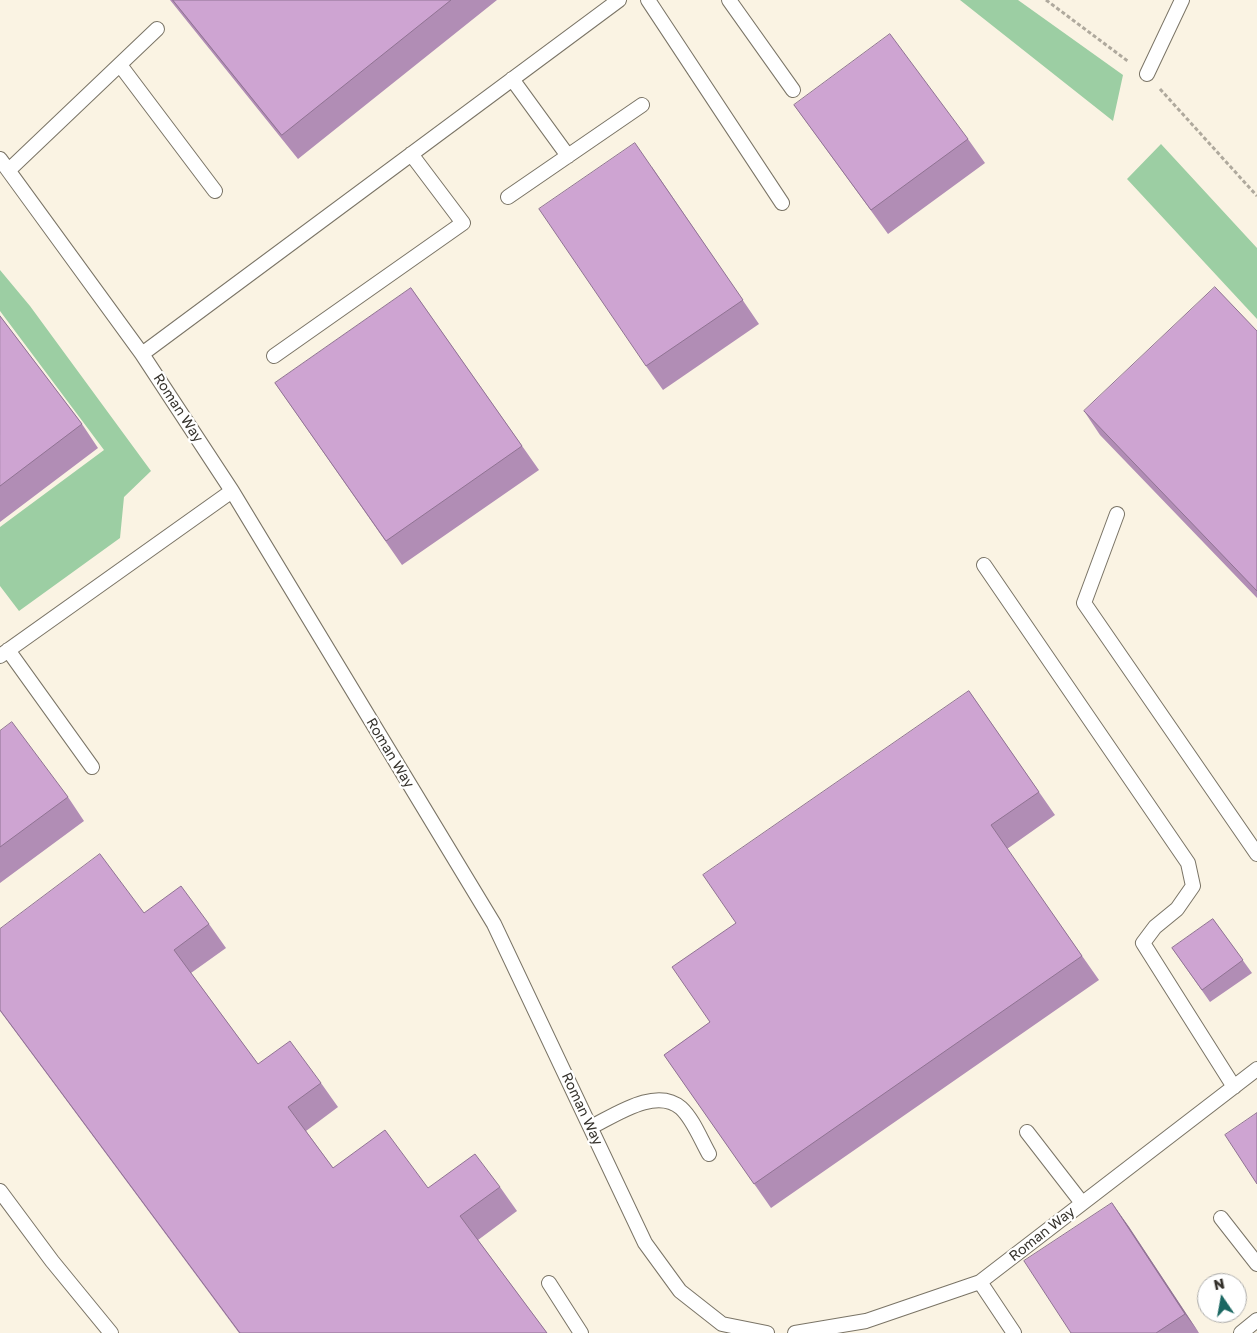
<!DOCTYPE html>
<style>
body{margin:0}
#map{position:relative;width:1257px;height:1333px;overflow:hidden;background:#faf3e3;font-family:"Golos Text",sans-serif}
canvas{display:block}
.north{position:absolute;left:1197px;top:1273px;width:50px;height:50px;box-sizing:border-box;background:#fff;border:1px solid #aeadab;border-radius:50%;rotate:348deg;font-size:14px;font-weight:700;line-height:20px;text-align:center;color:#35322c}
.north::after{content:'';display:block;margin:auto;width:18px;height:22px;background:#1b6762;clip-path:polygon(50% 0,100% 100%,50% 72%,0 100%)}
</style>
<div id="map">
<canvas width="1257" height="1333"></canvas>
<div class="north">N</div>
</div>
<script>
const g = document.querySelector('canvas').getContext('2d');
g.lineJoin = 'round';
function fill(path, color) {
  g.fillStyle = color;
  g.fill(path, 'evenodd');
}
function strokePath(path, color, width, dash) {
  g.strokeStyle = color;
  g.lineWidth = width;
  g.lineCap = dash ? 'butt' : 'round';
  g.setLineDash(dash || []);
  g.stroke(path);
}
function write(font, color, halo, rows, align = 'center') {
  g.font = font + ' "Golos Text",sans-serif';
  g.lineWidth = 4.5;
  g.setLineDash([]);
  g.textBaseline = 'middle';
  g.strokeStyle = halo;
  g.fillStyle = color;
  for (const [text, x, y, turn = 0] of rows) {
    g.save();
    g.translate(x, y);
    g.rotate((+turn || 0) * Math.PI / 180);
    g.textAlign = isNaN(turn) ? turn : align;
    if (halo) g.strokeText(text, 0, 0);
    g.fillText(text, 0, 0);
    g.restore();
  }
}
const forest = new Path2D(`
 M960 0H1018L1123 75 1113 121Z
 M1161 144 1257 248V319L1127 179Z
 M0 270 30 306 151 471 124 497 120 538 19 611 0 586V527L104 450 0 311Z`);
const path = new Path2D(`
 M1046 0 1129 62
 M1160 89 1257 196`);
const lane = new Path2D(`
 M648 0 782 203
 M729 0 793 90
 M120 65 215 191
 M1147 74 1182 0
 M512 79 568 156
 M0 159 142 354 232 491 494 924 645 1243 680 1291 722 1324 767 1333
 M10 169 157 29
 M508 197 642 105
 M142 354 619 0
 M274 356 463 223 411 154
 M1117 514 1084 603 1257 854
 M984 565 1188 863 1193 886 1177 909 1155 927 1143 943 1234 1087
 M8 650 92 767
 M0 656 232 491
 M591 1127C614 1116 656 1086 681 1108 693 1119 701 1140 709 1154
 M1027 1132 1082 1203
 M0 1191 52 1261 111 1333
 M1221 1218 1257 1264
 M980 1282 1014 1333
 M549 1283 581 1333
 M795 1333 866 1321 980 1282 1257 1069
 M1241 1333 1257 1320`);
const wall = new Path2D(`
 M170 0H497L298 159Z
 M794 105 968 139 985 163 888 234Z
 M652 167 759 324 663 390 646 366Z
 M411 288 539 470 402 565 275 383Z
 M0 316 82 424 98 448 0 522Z
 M1257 331V598L1100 435 1084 411Z
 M969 691 1055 815 1007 849 1099 980 771 1208 664 1055 710 1022 736 923Z
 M0 731 68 797 84 821 0 883Z
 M144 913 209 924 226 948 191 973 258 1064 321 1083 338 1107 306 1131 333 1168 428 1188 500 1187 517 1211 478 1240 547 1333H239L0 1011V929Z
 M1213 919 1252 973 1210 1002 1172 948Z
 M1112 1203 1129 1227 1199 1333H1071Z`);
const shadedWall = new Path2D(`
 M1112 1203 1129 1227 1199 1333 1185 1314Z`);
const building = new Path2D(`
 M173 0H451L282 135Z
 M890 34 968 139 871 210 794 105Z
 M635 143 743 300 646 366 539 209Z
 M1215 287 1257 331V591L1084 411Z
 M411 288 522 446 386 541 275 383Z
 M0 316 82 424 0 486Z
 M969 691 1039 792 991 825 1082 956 754 1184 664 1055 710 1022 672 967 736 923 703 875Z
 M12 722 68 797 0 847V731Z
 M100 854 144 913 181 886 209 924 174 950 258 1064 290 1041 321 1083 288 1107 333 1168 385 1130 428 1188 475 1154 500 1187 460 1216 547 1333H240L0 1010V929Z
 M1213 919 1243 960 1202 990 1172 948Z
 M1257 1113V1184L1225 1135Z
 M1112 1203 1185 1314 1156 1333H1071L1024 1261Z`);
const streetNames = [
 ["Roman Way",178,408,57],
 ["Roman Way",390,753,59],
 ["Roman Way",582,1109,65],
 ["Roman Way",1042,1234,-38]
];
fill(forest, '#9ccea3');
strokePath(lane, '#7a7466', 16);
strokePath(path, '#afa99d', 3, [4, 2.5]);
strokePath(lane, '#fff', 14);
fill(wall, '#b18db5');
fill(shadedWall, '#907393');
fill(building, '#cea4d2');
strokePath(building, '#907393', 1);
write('14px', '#35322c', '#fff', streetNames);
</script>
